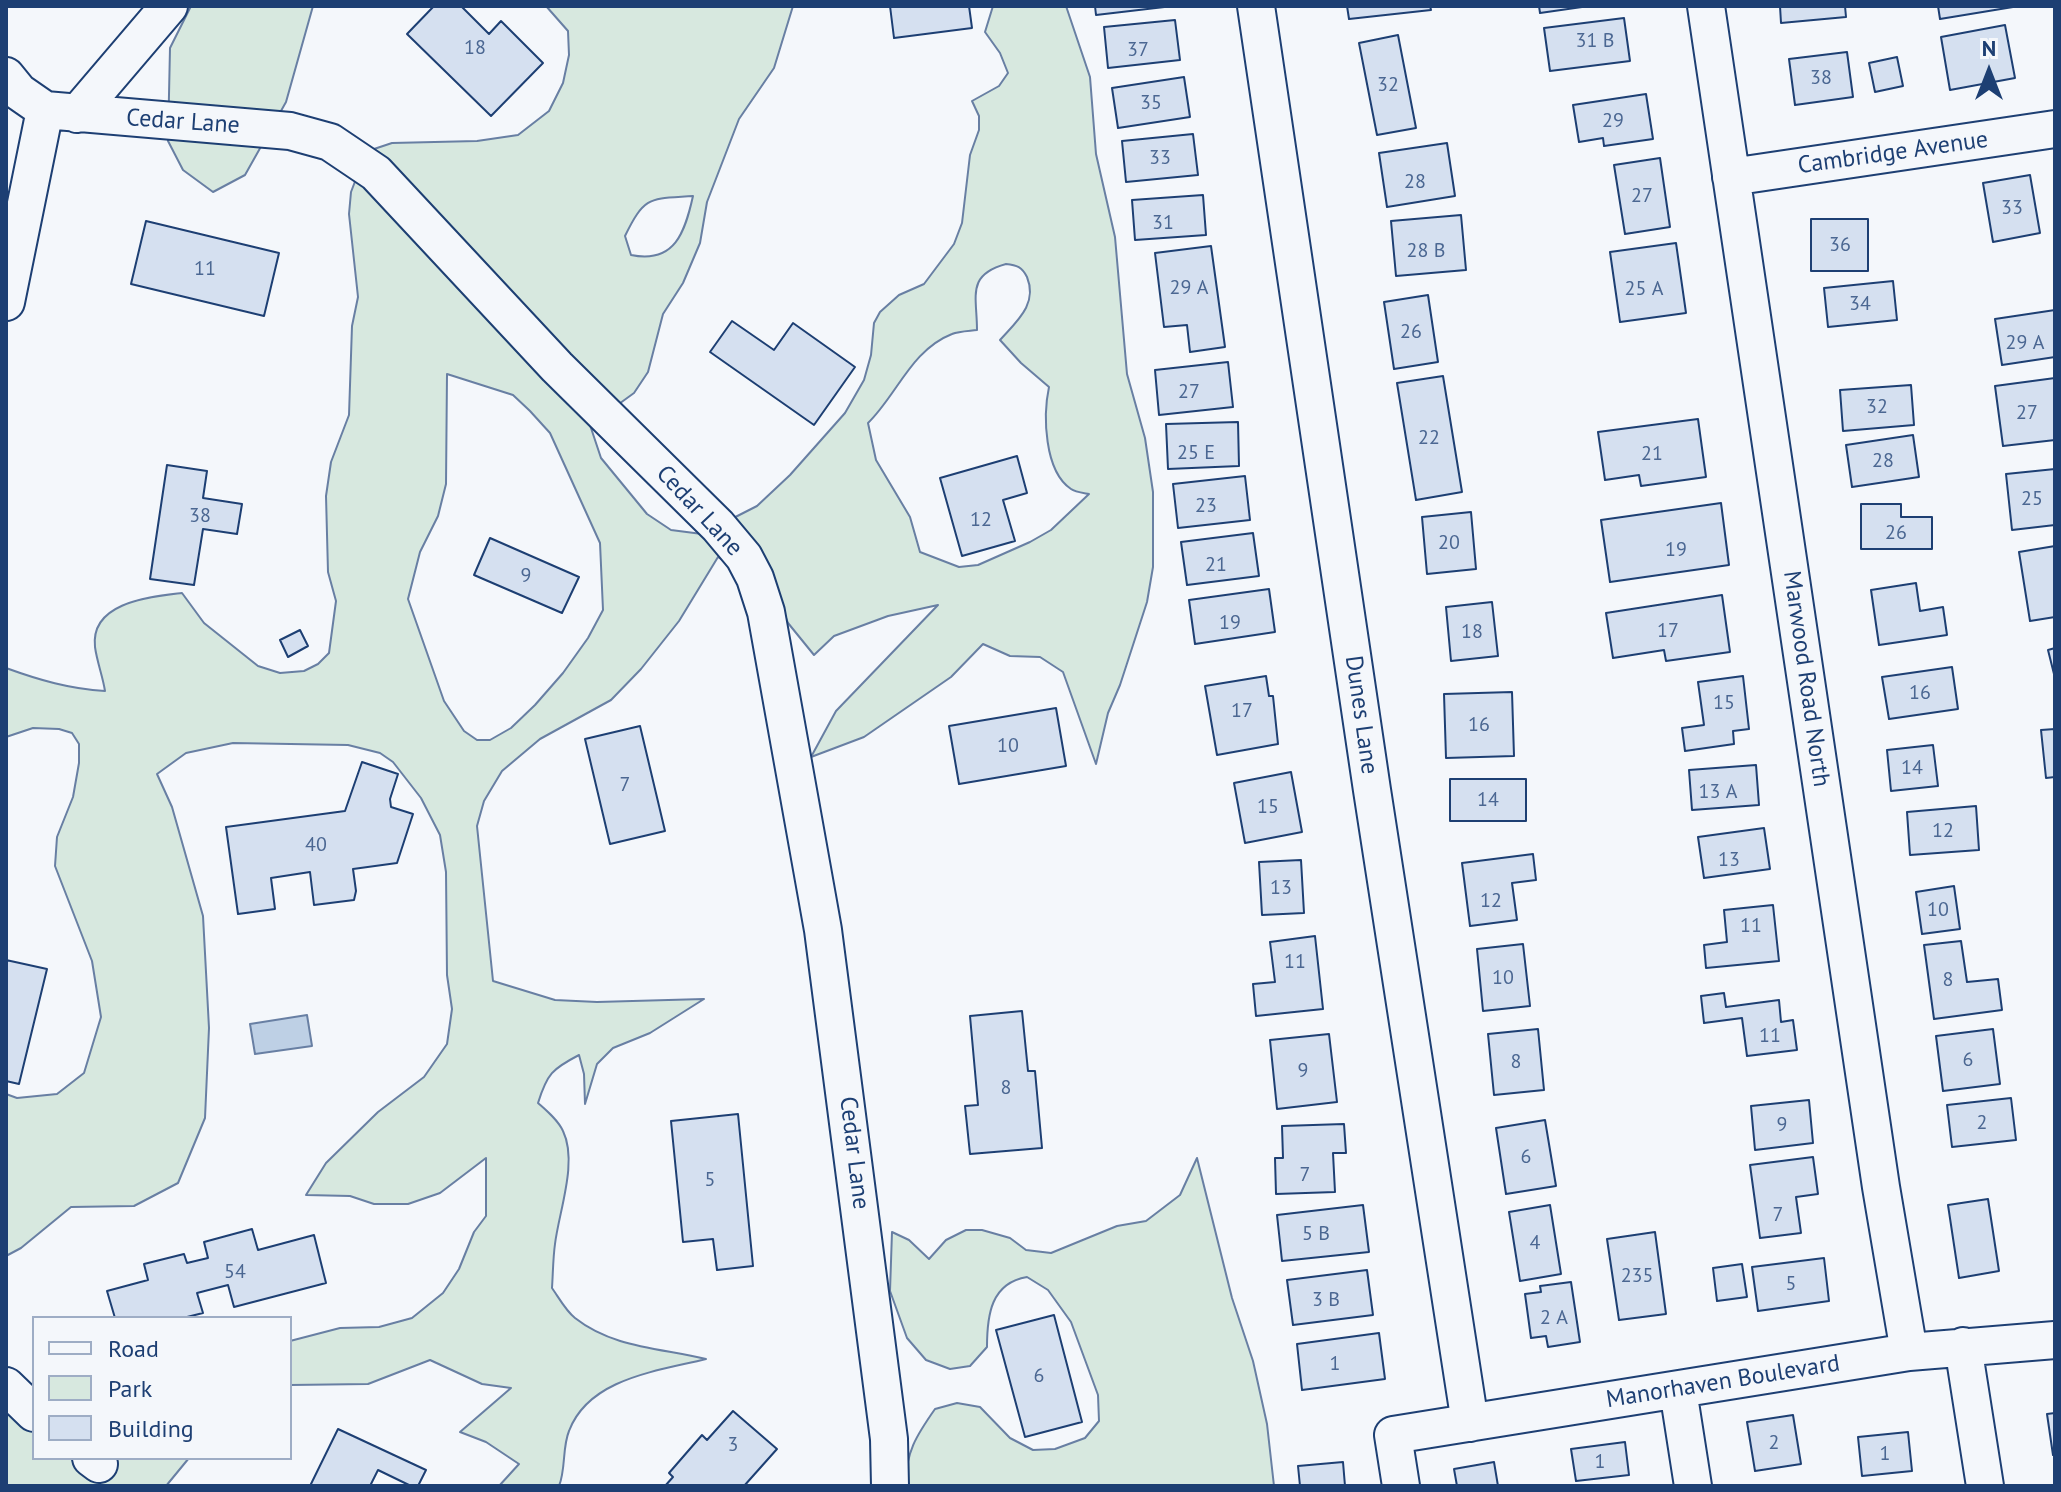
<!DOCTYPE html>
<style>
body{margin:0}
#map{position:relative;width:2061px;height:1492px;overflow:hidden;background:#f4f7fb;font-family:"PT Sans",sans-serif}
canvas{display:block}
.frame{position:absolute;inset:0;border:8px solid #1d3f73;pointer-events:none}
.legend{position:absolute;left:32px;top:1316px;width:260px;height:144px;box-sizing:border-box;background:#f4f7fb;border:2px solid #9eadc5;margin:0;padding:10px 14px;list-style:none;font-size:24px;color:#1d3f73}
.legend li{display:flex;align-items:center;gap:16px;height:40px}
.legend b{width:40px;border:2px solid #9eadc5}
.north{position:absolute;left:1949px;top:32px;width:80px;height:80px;-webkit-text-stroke:6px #f4f7fb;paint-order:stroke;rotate:0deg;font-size:22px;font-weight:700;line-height:32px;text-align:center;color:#1d3f73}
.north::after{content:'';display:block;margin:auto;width:28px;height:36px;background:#1d3f73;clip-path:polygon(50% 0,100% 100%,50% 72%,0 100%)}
</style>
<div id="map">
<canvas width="2061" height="1492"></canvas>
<div class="frame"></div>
<ul class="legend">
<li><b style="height:10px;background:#f4f7fb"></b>Road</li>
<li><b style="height:22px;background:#d7e8df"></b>Park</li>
<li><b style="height:22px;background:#d5e0f0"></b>Building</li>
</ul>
<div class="north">N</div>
</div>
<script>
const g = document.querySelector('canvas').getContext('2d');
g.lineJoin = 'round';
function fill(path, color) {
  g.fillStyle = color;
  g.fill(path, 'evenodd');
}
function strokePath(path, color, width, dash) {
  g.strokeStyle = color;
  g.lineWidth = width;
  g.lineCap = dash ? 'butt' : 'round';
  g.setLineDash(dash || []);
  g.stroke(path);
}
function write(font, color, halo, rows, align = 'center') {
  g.font = font + ' "PT Sans",sans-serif';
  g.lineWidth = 6;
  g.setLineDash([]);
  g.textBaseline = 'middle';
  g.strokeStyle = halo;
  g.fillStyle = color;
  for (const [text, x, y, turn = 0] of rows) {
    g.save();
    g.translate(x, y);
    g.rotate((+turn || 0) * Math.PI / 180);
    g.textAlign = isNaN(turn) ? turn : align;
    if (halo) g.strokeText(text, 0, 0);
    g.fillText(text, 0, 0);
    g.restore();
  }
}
const green = new Path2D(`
 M191 6H313L286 102 245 175 213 192 183 170 168 141 170 48Z
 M546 6H793L774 68 739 119 707 202 700 243 683 283 663 314 648 372 634 393 590 425 601 458 647 514 671 530 702 534 757 506 790 475 845 413 864 380 871 355 874 323 880 312 899 295 924 284 954 244 962 223 970 155 979 130V116L972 101 999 86 1008 73 1000 53 985 32 993 6H1066L1090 77 1096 154 1115 237 1127 374 1145 438 1153 492V567L1147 602 1120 685 1108 713 1096 764 1063 672 1040 657 1010 656 983 644 951 677 864 737 811 757 836 711 938 605 888 616 834 636 814 655 788 623 780 603 770 591 718 557 679 621 641 669 611 700 540 739 502 771 484 801 477 826 493 981 555 1000 597 1002 704 999 650 1033 613 1048 597 1064 585 1104 584 1074 579 1055C552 1069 547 1074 538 1103 547 1111 558 1120 563 1131 578 1162 559 1211 555 1244 553 1258 553 1273 552 1288 559 1298 566 1311 575 1318 613 1348 661 1348 706 1359 658 1371 589 1378 569 1431 562 1448 566 1469 559 1486H499L519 1464 486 1442 460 1432 511 1388 482 1384 430 1360 368 1384 290 1385V1341L340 1328 379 1327 412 1318 443 1293 459 1269 474 1232 486 1216V1158L440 1193 408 1204H374L350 1196 306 1195 326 1163 378 1112 424 1077 447 1044 452 1009 447 975 446 872 440 835 421 798 393 762 380 753 348 745 233 743 186 753 157 774 172 807 203 916 209 1028 205 1118 178 1183 134 1206 71 1207 21 1248 6 1256V1094L17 1098 57 1094 84 1073 101 1017 92 961 55 866 57 837 73 797 79 763V744L72 733 59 729 33 728 6 737V668C39 680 70 689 105 691 103 677 97 662 95 647 90 602 150 597 182 593L204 623 258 666 280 673 304 671 318 664 329 653 336 601 328 572 326 496 331 462 349 415 352 326 358 297 349 214 351 192 359 171 374 149 392 143 477 141 518 135 549 111 563 83 569 55 568 31ZM693 196C685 232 675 264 631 255L625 236C645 195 650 199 693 196ZM1006 264C1017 265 1022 267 1027 277 1038 304 1017 321 1000 340L1021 363 1049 387C1043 415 1044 471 1071 489 1075 492 1084 493 1089 494L1051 530 1030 542 978 565 959 567 920 552 910 517 876 460 868 423C897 395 911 350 952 334 959 331 969 331 977 330 977 296 966 275 1006 264ZM447 374 513 395 530 411 550 433 600 543 603 610 588 638 563 673 535 705 511 728 490 740H477L464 731 444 701 408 599 420 552 438 516 446 484Z
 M1197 1158 1232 1298 1253 1361 1267 1424 1274 1486H905C906 1452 916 1436 935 1409L957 1403 980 1407 1010 1438 1033 1450 1055 1449 1085 1438 1099 1421 1098 1395 1071 1322 1048 1290 1027 1277C991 1283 987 1315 987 1347L970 1366 950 1369 926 1360 907 1338 890 1291 892 1232 909 1240 929 1259 946 1240 966 1230H982L1010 1238 1026 1250 1051 1253 1117 1226 1146 1221 1180 1195Z
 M6 1412 34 1413V1458H189L166 1486H6Z`);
const water = new Path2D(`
 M307 1015 312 1046 255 1054 250 1024Z`);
const building = new Path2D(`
 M434 6H461L489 34 501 21 543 63 491 116 407 34Z
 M890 6H969L972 28 894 38Z
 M1095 6H1173L1096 15Z
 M1347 6H1430L1431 10 1349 19Z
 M1539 6H1589L1540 13Z
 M1780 6H1845L1846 17 1781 23Z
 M1938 6H2013V7L1940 19Z
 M1624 18 1630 61 1550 71 1544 28Z
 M1175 20 1180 60 1108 68 1104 27Z
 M2005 25 2015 78 1950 90 1941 37Z
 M1398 35 1416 128 1377 135 1359 43Z
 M1847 52 1853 97 1795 105 1789 59Z
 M1897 57 1903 86 1875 92 1869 63Z
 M1184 77 1190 117 1118 128 1112 88Z
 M1646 94 1653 139 1604 146 1603 138 1579 142 1573 105Z
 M1193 134 1198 175 1126 182 1122 141Z
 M1447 143 1455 196 1387 207 1379 153Z
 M1660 158 1670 227 1625 234 1614 165Z
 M2030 175 2040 233 1993 242 1983 183Z
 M1203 195 1206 235 1135 240 1132 200Z
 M1461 215 1466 270 1396 276 1391 221Z
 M1811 219H1868V271H1811Z
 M146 221 279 253 264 316 131 284Z
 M1676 243 1686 313 1620 322 1610 252Z
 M1211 246 1225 347 1190 352 1187 325 1164 327 1155 253Z
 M1893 281 1897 320 1828 327 1824 288Z
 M1428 295 1438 362 1394 369 1384 302Z
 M2055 310V357L2002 365 1995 319Z
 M732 321 774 350 793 323 855 367 814 425 710 352Z
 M1228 362 1233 407 1159 415 1155 370Z
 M1443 376 1462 492 1416 500 1397 383Z
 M2055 378V440L2003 446 1995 386Z
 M1911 385 1914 425 1843 431 1840 390Z
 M1698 419 1706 477 1641 486 1639 475 1605 480 1598 432Z
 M1238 422 1239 466 1168 469 1166 424Z
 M1913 435 1919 477 1852 487 1846 445Z
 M1017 456 1027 493 1003 500 1015 541 962 556 940 478Z
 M167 465 207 471 203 498 242 504 237 534 203 529 194 585 150 579Z
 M2055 469V525L2012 530 2006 474Z
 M1245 476 1250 520 1178 528 1173 484Z
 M1721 503 1729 565 1610 582 1601 520Z
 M1861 504H1901V517H1932V549H1861Z
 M1471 512 1476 569 1427 574 1422 517Z
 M1253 533 1259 576 1187 585 1181 542Z
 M490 538 579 577 562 613 474 575Z
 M2055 546V617L2030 621 2019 552Z
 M1916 583 1920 611 1943 607 1947 635 1879 645 1871 590Z
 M1269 589 1275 632 1195 644 1189 600Z
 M1722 595 1730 652 1666 661 1664 650 1613 658 1606 613Z
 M1492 602 1498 656 1451 661 1446 607Z
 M300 630 308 646 288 657 280 640Z
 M2055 648V678L2048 650Z
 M1952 667 1958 709 1889 719 1882 677Z
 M1266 676 1269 696H1273L1278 744 1217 755 1205 686Z
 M1743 676 1749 729 1733 731 1734 744 1685 751 1682 728 1704 725 1698 682Z
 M1512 692 1514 756 1446 758 1444 694Z
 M1056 708 1066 766 959 784 949 726Z
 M640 726 665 831 610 844 585 739Z
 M2055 729V777L2046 778 2041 730Z
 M1933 745 1938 786 1891 791 1887 750Z
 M362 762 398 774 390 799 391 807 413 814 397 863 353 869 356 891 354 900 314 905 310 872 271 878 275 909 238 914 226 827 345 811Z
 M1756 765 1759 805 1692 810 1689 770Z
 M1291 772 1302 832 1245 843 1234 783Z
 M1450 779H1526V821H1450Z
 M1976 806 1979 850 1910 855 1907 812Z
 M1764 828 1770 869 1704 878 1698 837Z
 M1533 854 1536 880 1512 883 1517 920 1470 926 1462 863Z
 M1301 860 1304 913 1262 915 1259 862Z
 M1954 886 1960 929 1922 934 1916 892Z
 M1773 905 1779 961 1706 968 1704 945 1727 942 1724 910Z
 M1315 936 1323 1009 1256 1016 1253 984 1275 982 1270 942Z
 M1961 941 1967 982 1998 979 2002 1010 1934 1019 1924 945Z
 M1523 944 1530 1006 1483 1011 1477 949Z
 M6 960 47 969 19 1084 6 1081Z
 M1724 993 1726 1007 1779 1000 1781 1022 1793 1020 1797 1050 1747 1056 1742 1018 1704 1023 1701 996Z
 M1022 1011 1028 1071H1035L1042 1148 970 1154 965 1106 978 1105 970 1016Z
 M1538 1029 1544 1090 1494 1095 1488 1034Z
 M1993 1029 2000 1084 1943 1091 1936 1036Z
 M1329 1034 1337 1102 1277 1109 1270 1040Z
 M2011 1098 2016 1140 1952 1147 1947 1105Z
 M1809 1100 1813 1143 1755 1150 1751 1106Z
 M738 1114 753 1266 717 1270 713 1239 683 1242 671 1121Z
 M1545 1120 1556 1186 1506 1194 1496 1128Z
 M1344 1124 1346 1153H1333L1335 1192 1276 1194 1275 1158H1283L1282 1126Z
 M1813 1157 1818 1194 1796 1197 1801 1233 1760 1238 1750 1165Z
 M1988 1199 1999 1271 1959 1278 1948 1205Z
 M1363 1205 1369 1252 1282 1261 1277 1215Z
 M1550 1205 1561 1274 1520 1281 1509 1212Z
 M252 1229 258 1250 314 1235 326 1283 234 1307 228 1285 197 1293 203 1313 183 1318H115L107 1291 148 1280 144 1264 184 1254 187 1263 208 1258 204 1242Z
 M1655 1232 1666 1314 1619 1320 1607 1239Z
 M1824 1258 1829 1301 1758 1311 1752 1267Z
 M1742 1264 1747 1297 1717 1301 1713 1268Z
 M1367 1270 1373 1315 1293 1325 1287 1280Z
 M1571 1282 1580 1342 1548 1347 1546 1336 1531 1338 1525 1294 1541 1292 1540 1286Z
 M1054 1315 1082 1422 1025 1437 996 1330Z
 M1379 1333 1385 1379 1302 1390 1297 1344Z
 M733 1411 777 1449 744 1486H665L673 1477 669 1473 702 1435 707 1440Z
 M2055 1413V1455H2053L2047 1414Z
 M1793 1415 1801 1464 1755 1471 1747 1422Z
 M338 1429 426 1470 418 1486H411L378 1470 370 1486H310Z
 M1908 1432 1912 1471 1862 1476 1858 1437Z
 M1625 1442 1629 1475 1576 1481 1571 1449Z
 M1343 1462 1345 1486H1300L1298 1466Z
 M1494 1462 1498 1486H1457L1454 1469Z`);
const minor = new Path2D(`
 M1256 6 1372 790 1470 1423
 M1706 6 1881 1187 1909 1352
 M6 76 19 92 45 110 290 131 330 142 376 173 557 367 718 526 744 557 755 578 766 612 823 930 889 1439 890 1486
 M77 114 169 6
 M1731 177 2055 129
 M6 302 45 110
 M1963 1346 1985 1486
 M6 1386 34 1413
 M1678 1390 1693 1486
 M91 1458 99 1464
 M1401 1486 1393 1435 1909 1352 2055 1340`);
const numberNames = [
 ["31 B",1595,41],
 ["18",475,48],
 ["37",1138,50],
 ["38",1821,78],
 ["32",1388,85],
 ["35",1151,103],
 ["29",1613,121],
 ["33",1160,158],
 ["28",1415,182],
 ["27",1642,196],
 ["33",2012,208],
 ["31",1163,223],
 ["36",1840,245],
 ["28 B",1426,251],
 ["11",205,269],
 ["29 A",1189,288],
 ["25 A",1644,289],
 ["34",1860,304],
 ["26",1411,332],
 ["29 A",2025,343],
 ["27",1189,392],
 ["32",1877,407],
 ["27",2027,413],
 ["22",1429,438],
 ["25 E",1196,453],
 ["21",1652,454],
 ["28",1883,461],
 ["25",2032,499],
 ["23",1206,506],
 ["38",200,516],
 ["12",981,520],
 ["26",1896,533],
 ["20",1449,543],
 ["19",1676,550],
 ["21",1216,565],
 ["9",526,576],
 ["19",1230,623],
 ["17",1668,631],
 ["18",1472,632],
 ["16",1920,693],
 ["15",1724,703],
 ["17",1242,711],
 ["16",1479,725],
 ["10",1008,746],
 ["14",1912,768],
 ["7",625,785],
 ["13 A",1718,792],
 ["14",1488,800],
 ["15",1268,807],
 ["12",1943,831],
 ["40",316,845],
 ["13",1729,860],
 ["13",1281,888],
 ["12",1491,901],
 ["10",1938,910],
 ["11",1751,926],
 ["11",1295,962],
 ["10",1503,978],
 ["8",1948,980],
 ["11",1770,1036],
 ["6",1968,1060],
 ["8",1516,1062],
 ["9",1303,1071],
 ["8",1006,1088],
 ["2",1982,1123],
 ["9",1782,1125],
 ["6",1526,1157],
 ["7",1305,1175],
 ["5",710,1180],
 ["7",1778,1215],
 ["5 B",1316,1234],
 ["4",1535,1243],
 ["54",235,1272],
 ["235",1637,1276],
 ["5",1791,1284],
 ["3 B",1326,1300],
 ["2 A",1554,1318],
 ["1",1335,1364],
 ["6",1039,1376],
 ["2",1774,1443],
 ["3",733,1445],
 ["1",1885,1454],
 ["1",1600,1462]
];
const streetNames = [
 ["Cedar Lane",183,122,4],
 ["Cambridge Avenue",1893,153,-8],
 ["Cedar Lane",699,511,47],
 ["Marwood Road North",1806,679,82],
 ["Dunes Lane",1361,715,82],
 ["Cedar Lane",854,1153,83],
 ["Manorhaven Boulevard",1723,1382,-9]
];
fill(green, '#d7e8df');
strokePath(green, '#687fa3', 2);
fill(water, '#bed0e5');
strokePath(water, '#687fa3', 2);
fill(building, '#d5e0f0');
strokePath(building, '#1d3f73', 2);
strokePath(minor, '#1d3f73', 40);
strokePath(minor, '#f4f7fb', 36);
write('20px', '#4b6792', null, numberNames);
write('24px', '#1d3f73', '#f4f7fb', streetNames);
</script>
